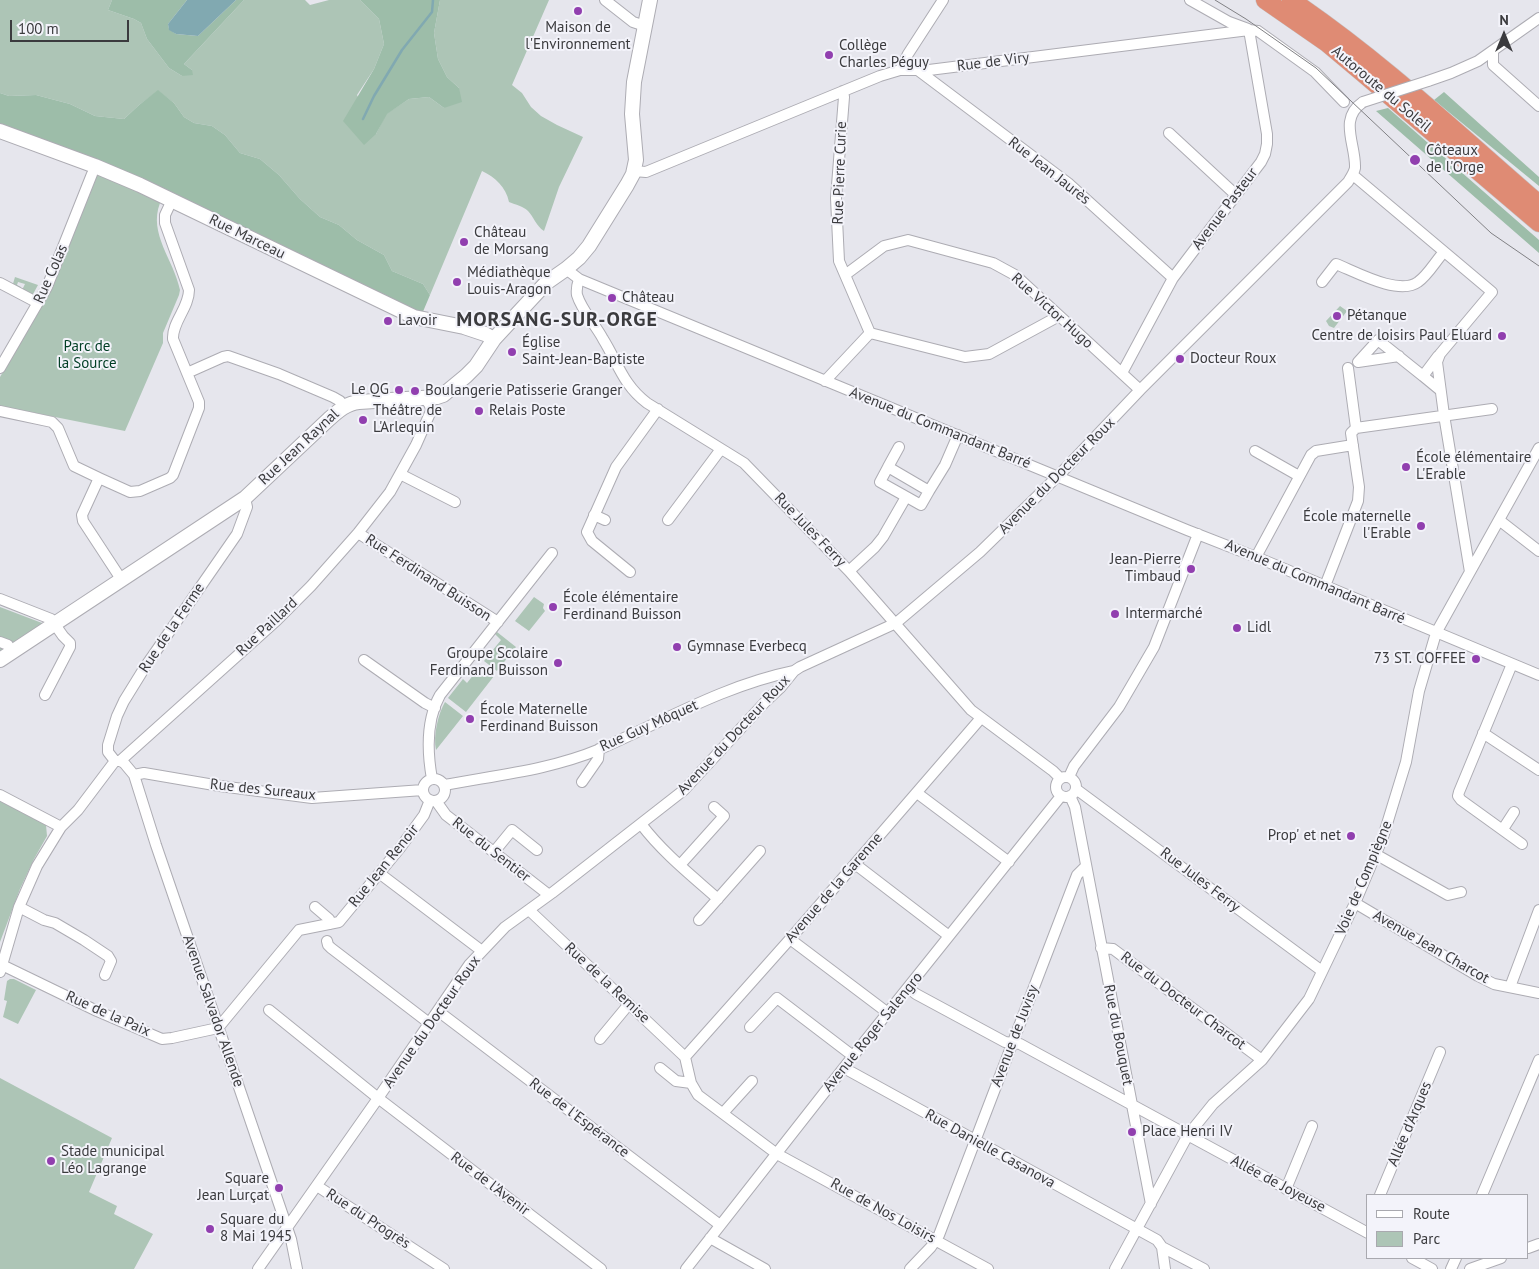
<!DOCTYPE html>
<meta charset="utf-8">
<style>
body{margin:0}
#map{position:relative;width:1539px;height:1269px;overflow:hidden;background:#e6e6ed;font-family:"PT Sans",sans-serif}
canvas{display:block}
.legend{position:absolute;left:1366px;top:1194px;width:162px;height:65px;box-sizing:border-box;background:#f3f3fa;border:1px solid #a9a9af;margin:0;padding:6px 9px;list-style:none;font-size:15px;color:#3b3b3e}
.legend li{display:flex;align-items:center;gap:10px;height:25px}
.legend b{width:25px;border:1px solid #a9a9af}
.north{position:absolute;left:1479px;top:10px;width:50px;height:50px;-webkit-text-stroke:4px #f3f3fa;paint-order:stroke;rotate:0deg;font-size:14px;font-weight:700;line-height:20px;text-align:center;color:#3b3b3e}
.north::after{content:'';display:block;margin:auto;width:18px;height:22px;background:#3b3b3e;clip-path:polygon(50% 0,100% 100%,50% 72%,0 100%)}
.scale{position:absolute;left:10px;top:20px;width:119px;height:22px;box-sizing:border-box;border:2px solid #3b3b3e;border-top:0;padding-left:6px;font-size:15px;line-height:18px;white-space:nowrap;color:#3b3b3e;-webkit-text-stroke:4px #f3f3fa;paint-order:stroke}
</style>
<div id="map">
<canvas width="1539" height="1269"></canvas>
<ul class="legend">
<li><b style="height:6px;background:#fff"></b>Route</li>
<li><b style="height:14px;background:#adc5b6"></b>Parc</li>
</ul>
<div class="north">N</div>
<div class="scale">100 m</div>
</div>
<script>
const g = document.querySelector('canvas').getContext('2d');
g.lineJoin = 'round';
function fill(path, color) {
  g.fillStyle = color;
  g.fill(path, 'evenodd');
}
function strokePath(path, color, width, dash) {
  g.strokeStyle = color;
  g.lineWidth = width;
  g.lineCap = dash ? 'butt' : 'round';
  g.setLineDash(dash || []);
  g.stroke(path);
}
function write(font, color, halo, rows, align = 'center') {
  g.font = font + ' "PT Sans",sans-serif';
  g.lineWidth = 4;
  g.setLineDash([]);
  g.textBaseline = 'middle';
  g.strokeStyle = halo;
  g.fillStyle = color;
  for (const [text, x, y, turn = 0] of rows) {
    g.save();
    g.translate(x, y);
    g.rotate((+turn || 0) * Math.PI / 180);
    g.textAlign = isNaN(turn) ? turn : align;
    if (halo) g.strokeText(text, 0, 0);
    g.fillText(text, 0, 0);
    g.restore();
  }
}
const green = new Path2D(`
 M0 0H112L108 10 134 19 141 23 147 39 169 68 182 76 192 70 184 64 244 0H305L310 5 329 0H360L379 19 384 44 374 69 357 95 376 134 386 114 409 99 429 97 444 108 459 88 447 77 438 59 434 33 440 0H549L512 85 522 93 531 107 541 116 557 125 583 137 559 187 544 231C536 226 534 217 528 211 523 206 516 205 509 202 506 187 495 177 482 171L430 295 423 284 392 271 384 255 357 240 339 225 320 217 300 199 279 175 260 159 240 153 225 135 212 126 194 123 184 117 174 103 158 91 139 105 124 119 95 116 70 104 36 95 9 96 0 93Z
 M97 170 155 196 160 203C148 234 174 260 180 290L179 295 163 333V343L125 431 0 406V377L51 290 73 228Z
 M15 277 38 285 32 296 22 290 25 284 18 282 17 285 21 287 20 290 12 287Z
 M1340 306 1347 311 1334 328 1329 326 1326 321Z
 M534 597 544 604 543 608 545 611 529 631 515 621Z
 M0 607 42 623V627L0 655Z
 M497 632 516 647 497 671 484 661 501 640 495 634Z
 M481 665 494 676 466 712 448 698 463 679 467 683Z
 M445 702 463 716 436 750C433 736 438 714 445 702Z
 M0 800 46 825 47 836 34 859 20 889 0 942Z
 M10 979H14L36 990 18 1024 3 1017 7 1001 4 1000 7 981Z
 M0 1078 112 1138 89 1192 117 1206 114 1214 153 1234 134 1269H0Z`);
const forest = new Path2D(`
 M112 0H187L168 24 169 29 176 34 198 36 236 0H244L184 64 192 70 193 75 182 76 169 68 147 39 141 23 134 19 108 10Z
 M360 0H464H440L434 33 438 59 447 77 459 88 462 102 444 108 429 97 409 99 387 114 376 134 364 145 343 121 374 69 384 44 379 19Z
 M158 90 174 103 184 117 194 123 212 126 225 135 240 153 260 159 279 175 300 199 320 217 339 225 357 240 384 255 392 271 423 284 430 295 422 314 0 126V93L9 96 36 95 70 104 95 116 124 119 139 105Z
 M1444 92 1539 177V186L1434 100Z
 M1388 108 1539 240V253L1376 111Z`);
const water = new Path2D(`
 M187 0H236L198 36 176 34 169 30 168 24Z`);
const stream = new Path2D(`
 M363 119 374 96 402 50 432 12 433 0`);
const street = new Path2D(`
 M605 0 633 22 645 26
 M1190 0 1229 22 1248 29
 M1493 51V65L1539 106
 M900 70 908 54 943 0
 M919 71 1068 183 1173 278
 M1428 81 1451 73 1478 61 1539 18
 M1169 133 1236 195
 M634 171 646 172 880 76 900 70H929L1249 30 1258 31 1315 72 1344 102
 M1353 175 1492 292 1440 354 1437 362 1444 415 1470 572
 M566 269 579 279 1187 530 1256 557 1539 675
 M845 275 884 246 908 240 993 263 1015 275 1140 390
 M579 279C577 285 576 289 577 295 582 311 595 324 603 339 618 363 623 385 647 403L744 463 849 571 971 710 1053 771 1060 778
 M1322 282 1336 264C1356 272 1399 296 1418 282 1428 275 1435 262 1443 253
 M0 283 38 303
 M870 333 965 357 989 354 1059 316
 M1399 356 1358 362 1378 340 1423 376
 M1438 356 1423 376 1440 390
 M0 368 47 287 92 174
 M187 373 223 357 228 356 279 374 333 397 340 401 343 407
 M1122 373 1173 278 1261 162 1265 154 1267 144V134L1249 30
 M825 381 870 333 839 261 836 198 844 97 843 91
 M0 411 52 422 58 428 74 466 99 478
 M1356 428 1492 409
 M1255 451 1299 476
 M888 467 929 491 921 505 880 482Z
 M888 467 899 447
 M400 474 455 502
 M929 491 945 465 958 435
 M594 515 605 520
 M668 520 721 449
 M1499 520 1539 551
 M358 533 498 622
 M1256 557 1311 455 1316 451 1353 445
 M849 571 875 547 883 537 906 497
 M630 572 592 541 587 532 616 467 658 409
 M121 579 83 521 82 515 99 478 130 492 140 491 170 478 173 475 199 408V402L173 339C172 322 189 308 189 290L165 223V215L172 200
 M1325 586 1358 501 1359 487 1351 433 1356 428 1348 368
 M0 599 51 619 63 636 70 643V647L45 695
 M0 642 8 645 11 653
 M364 660 425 703 435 708
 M1512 664 1459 792 1458 796 1461 800 1522 844
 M1483 733 1539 770
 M115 761 108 752V745L117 716 124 701 145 667 237 534 247 507 245 498
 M120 761 124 763 134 775 156 845 291 1239 297 1269
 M134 775 144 773 220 786 312 798 423 790
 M1056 787a10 10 0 1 1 20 0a10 10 0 1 1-20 0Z
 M1069 777 1074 766 1119 707 1154 647 1198 534
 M432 779C427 751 426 720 440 695L552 553
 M423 790a11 11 0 1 1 22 0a11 11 0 1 1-22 0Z
 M582 782 598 759 599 749
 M444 785C497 775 550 770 600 749 664 721 725 685 794 671
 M1076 789 1322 971
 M917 793 1009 862
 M0 795 61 827
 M1070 796 1075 807 1151 1204
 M436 801 446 815 549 895
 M641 824C663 853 691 875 718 899
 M1503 829 1514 812
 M494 852 512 830 537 850
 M1377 855 1448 895 1461 892
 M855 864 949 936
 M680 865 724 816 714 807
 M379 873 482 951
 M1355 903 1478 976 1494 984 1539 993
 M19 907 44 920 55 923 84 940 108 956 111 961 105 975
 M315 907 329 919 330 924
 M529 910 685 1057 691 1083 698 1095 777 1154 988 1269
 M699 920 760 851
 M790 939 888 1013
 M327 941 328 945 331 948 429 1023
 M1101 948 1113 949 1262 1060
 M2 965 97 1011 162 1039 172 1038 218 1028
 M0 972 19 907 37 866 61 827 78 810 115 761H120L276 621 311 586 358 533 390 492 416 445 431 411C431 405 428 402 424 398
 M1510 987 1539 910
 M908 988 916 994 1005 1042 1020 1044 1368 1233
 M269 1010 378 1098 601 1269
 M438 1011 720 1225
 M750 1027 777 998 853 1056
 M218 1028 299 930 339 922 400 848 424 815 430 800
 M600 1039 629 1004
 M685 1057 790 939 981 718
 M660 1068 676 1081 691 1083
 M844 1068 1137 1229 1157 1240 1162 1247 1204 1269
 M723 1113 752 1081
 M317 1186 444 1269
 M1286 1189 1312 1126
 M1380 1195 1440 1052
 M1482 1195 1539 1060
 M710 1238 765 1269
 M1162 1247 1165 1269
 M1528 1248 1539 1244
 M1412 1258 1432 1269
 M258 1269 374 1104 469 965 505 927 552 893 684 790 766 701 781 687 794 671 800 667 896 623 980 552 1062 472 1140 390 1348 182C1351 177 1354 173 1355 168 1356 144 1338 119 1363 102
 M686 1269 853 1056 1061 796
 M910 1269 931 1247 939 1235 1077 875 1086 866
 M1115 1269 1188 1135 1213 1104 1262 1060 1309 999 1355 903 1383 837 1406 762 1419 691 1436 633 1539 448
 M1451 1269 1456 1258
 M1470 1269 1501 1258`);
const secondary = new Path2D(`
 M0 131 95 166 140 185 414 317 464 327 485 334 494 339
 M0 660 245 498 329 419C338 411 347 403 359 402L437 397 443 395 466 376 476 366 494 339 546 283 566 269 579 258 589 246 627 185 633 174 636 160 632 114 634 82 650 0`);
const highway = new Path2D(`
 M1265 0 1327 43 1364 74 1539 223
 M1291 0C1380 60 1458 134 1539 204`);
const tram = new Path2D(`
 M1215 0 1246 19 1316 68 1491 233 1539 266`);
const streetBridge = new Path2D(`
 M1363 102 1428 81`);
const markers = [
 [578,11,5,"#913faf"],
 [829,55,5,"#913faf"],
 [1415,160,6,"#913faf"],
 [464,242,5,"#913faf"],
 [457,282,5,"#913faf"],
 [612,298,5,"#913faf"],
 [1337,316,5,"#913faf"],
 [388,321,5,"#913faf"],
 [1502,336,5,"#913faf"],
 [512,352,5,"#913faf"],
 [1180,359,5,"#913faf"],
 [399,390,5,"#913faf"],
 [415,391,5,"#913faf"],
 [479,411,5,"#913faf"],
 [363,420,5,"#913faf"],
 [1406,467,5,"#913faf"],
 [1421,526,5,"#913faf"],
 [1191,569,5,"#913faf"],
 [553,607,5,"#913faf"],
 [1115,614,5,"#913faf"],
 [1237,628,5,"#913faf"],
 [677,647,5,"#913faf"],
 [1476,659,5,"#913faf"],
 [558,663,5,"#913faf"],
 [470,719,5,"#913faf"],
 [1351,836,5,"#913faf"],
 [1132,1132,5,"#913faf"],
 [51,1161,5,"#913faf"],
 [279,1188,5,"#913faf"],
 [210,1229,5,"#913faf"]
];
const poiNames = [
 ["Maison de",578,28,"center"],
 ["l'Environnement",578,45,"center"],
 ["Collège",839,46],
 ["Charles Péguy",839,63],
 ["Côteaux",1426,151],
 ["de l'Orge",1426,168],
 ["Château",474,233],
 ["de Morsang",474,250],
 ["Médiathèque",467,273],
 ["Louis-Aragon",467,290],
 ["Château",622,298],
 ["Pétanque",1347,316],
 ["Lavoir",398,321],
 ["Centre de loisirs Paul Eluard",1492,336,"right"],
 ["Église",522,343],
 ["Saint-Jean-Baptiste",522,360],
 ["Docteur Roux",1190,359],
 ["Le QG",389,390,"right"],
 ["Boulangerie Patisserie Granger",425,391],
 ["Théâtre de",373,411],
 ["L'Arlequin",373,428],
 ["Relais Poste",489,411],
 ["École élémentaire",1416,458],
 ["L'Erable",1416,475],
 ["École maternelle",1411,517,"right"],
 ["l'Erable",1411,534,"right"],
 ["Jean-Pierre",1181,560,"right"],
 ["Timbaud",1181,577,"right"],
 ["École élémentaire",563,598],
 ["Ferdinand Buisson",563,615],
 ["Intermarché",1125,614],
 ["Lidl",1247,628],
 ["Gymnase Everbecq",687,647],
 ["Groupe Scolaire",548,654,"right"],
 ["Ferdinand Buisson",548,671,"right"],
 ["73 ST. COFFEE",1466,659,"right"],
 ["École Maternelle",480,710],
 ["Ferdinand Buisson",480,727],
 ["Prop' et net",1341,836,"right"],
 ["Place Henri IV",1142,1132],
 ["Stade municipal",61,1152],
 ["Léo Lagrange",61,1169],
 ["Square",269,1179,"right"],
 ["Jean Lurçat",269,1196,"right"],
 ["Square du",220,1220],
 ["8 Mai 1945",220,1237]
];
const streetNames = [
 ["Rue de Viry",993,62,-7],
 ["Autoroute du Soleil",1381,89,40],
 ["Rue Jean Jaurès",1049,171,38],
 ["Rue Pierre Curie",840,173,-88],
 ["Avenue Pasteur",1225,209,-53],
 ["Rue Marceau",247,237,26],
 ["Rue Colas",51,274,-66],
 ["Rue Victor Hugo",1052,311,42],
 ["Avenue du Commandant Barré",940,428,22],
 ["Rue Jean Raynal",299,447,-43],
 ["Avenue du Docteur Roux",1057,476,-45],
 ["Rue Jules Ferry",810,530,46],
 ["Rue Ferdinand Buisson",428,578,33],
 ["Avenue du Commandant Barré",1315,582,23],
 ["Rue Paillard",267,627,-43],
 ["Rue de la Ferme",172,628,-56],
 ["Rue Guy Môquet",649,726,-24],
 ["Avenue du Docteur Roux",734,735,-47],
 ["Rue des Sureaux",263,790,6],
 ["Rue du Sentier",491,850,38],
 ["Rue Jean Renoir",384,866,-51],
 ["Voie de Compiègne",1364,878,-67],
 ["Rue Jules Ferry",1200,880,37],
 ["Avenue de la Garenne",834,888,-49],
 ["Avenue Jean Charcot",1431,947,30],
 ["Rue de la Remise",607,983,43],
 ["Rue du Docteur Charcot",1183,1001,37],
 ["Avenue Salvador Allende",213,1011,71],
 ["Rue de la Paix",108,1014,24],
 ["Avenue du Docteur Roux",432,1022,-55],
 ["Avenue Roger Salengro",873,1032,-51],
 ["Rue du Bouquet",1118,1035,79],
 ["Avenue de Juvisy",1015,1036,-69],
 ["Rue de l'Espérance",579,1118,37],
 ["Allée d'Arques",1410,1124,-67],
 ["Rue Danielle Casanova",990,1149,29],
 ["Rue de l'Avenir",490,1184,37],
 ["Allée de Joyeuse",1278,1184,28],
 ["Rue de Nos Loisirs",883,1211,29],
 ["Rue du Progrès",368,1219,33]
];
const parkNames = [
 ["Parc de",87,347],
 ["la Source",87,364]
];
const districtNames = [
 ["MORSANG-SUR-ORGE",557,320]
];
fill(green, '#adc5b6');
fill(forest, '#9dbda9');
fill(water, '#81a9b1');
strokePath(stream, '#81a9b1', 2.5);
strokePath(street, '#adacb3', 12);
strokePath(secondary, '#adacb3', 16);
strokePath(highway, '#c4c4c5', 19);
strokePath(street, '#fff', 10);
strokePath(secondary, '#fff', 14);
strokePath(highway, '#df8b74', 18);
strokePath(tram, '#808084', 1);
strokePath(streetBridge, '#adacb3', 12, []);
strokePath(streetBridge, '#fff', 10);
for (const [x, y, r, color] of markers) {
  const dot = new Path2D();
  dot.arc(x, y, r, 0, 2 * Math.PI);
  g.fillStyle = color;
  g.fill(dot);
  strokePath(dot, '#f3f3fa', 2);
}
write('15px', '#3b3b3e', '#f3f3fa', poiNames, 'left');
write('15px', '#3b3b3e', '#f3f3fa', streetNames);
write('15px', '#013e24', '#f3f3fa', parkNames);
g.letterSpacing = '1px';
write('bold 20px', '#3b3b3e', '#f3f3fa', districtNames);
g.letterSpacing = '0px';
</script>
